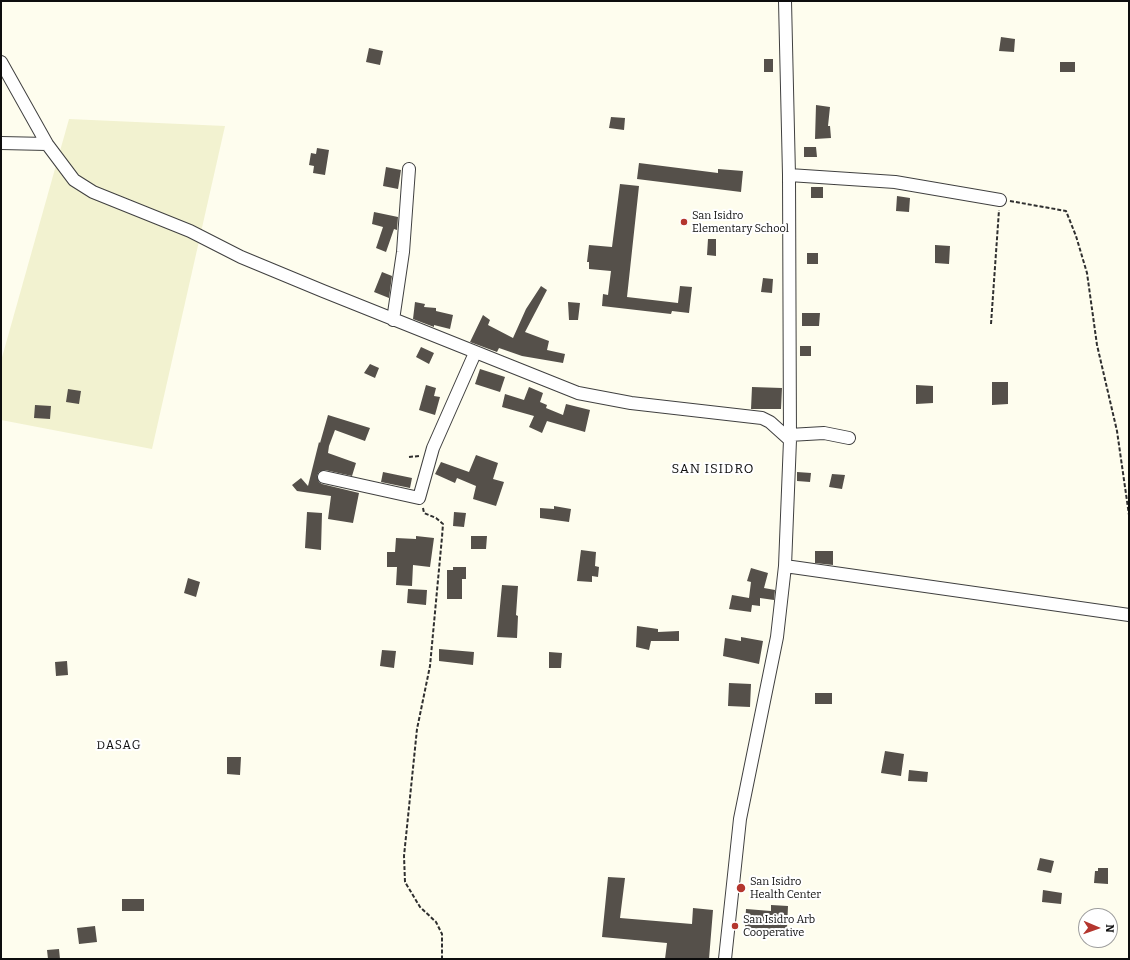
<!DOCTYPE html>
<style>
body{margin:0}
#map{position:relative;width:1130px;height:960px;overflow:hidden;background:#fefdee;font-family:Bitter,serif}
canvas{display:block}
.frame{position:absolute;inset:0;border:2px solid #0d0d0d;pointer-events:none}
.north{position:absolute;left:1078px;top:908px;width:40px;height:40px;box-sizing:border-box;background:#fff;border:1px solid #9e9e9e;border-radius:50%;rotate:92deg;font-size:11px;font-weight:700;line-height:16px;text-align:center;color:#0d0d0d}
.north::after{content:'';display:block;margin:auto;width:14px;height:18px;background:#b4362e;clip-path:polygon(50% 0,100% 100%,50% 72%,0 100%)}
</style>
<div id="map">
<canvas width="1130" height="960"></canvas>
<div class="frame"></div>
<div class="north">N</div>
</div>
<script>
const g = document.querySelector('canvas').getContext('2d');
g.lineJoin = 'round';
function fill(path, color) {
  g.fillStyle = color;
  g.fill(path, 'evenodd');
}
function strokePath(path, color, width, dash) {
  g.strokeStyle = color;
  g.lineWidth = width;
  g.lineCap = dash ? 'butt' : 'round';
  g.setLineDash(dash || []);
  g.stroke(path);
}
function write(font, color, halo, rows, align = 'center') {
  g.font = font + ' Bitter,serif';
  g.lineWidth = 4;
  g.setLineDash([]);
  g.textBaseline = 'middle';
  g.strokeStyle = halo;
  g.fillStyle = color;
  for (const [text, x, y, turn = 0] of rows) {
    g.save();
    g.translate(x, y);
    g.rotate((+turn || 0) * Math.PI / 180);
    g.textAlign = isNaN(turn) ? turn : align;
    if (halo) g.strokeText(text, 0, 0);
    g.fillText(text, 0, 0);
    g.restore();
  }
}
const farmland = new Path2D(`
 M69 119 225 126 152 449 1 420V361Z`);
const building = new Path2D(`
 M1001 37 1015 39 1014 52 999 51Z
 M369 48 383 51 380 65 366 62Z
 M764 59H773V72H764Z
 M1060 62H1075V72H1060Z
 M816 105 830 107 828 126H830L831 138 815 139Z
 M611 117 625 118 624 130 609 128Z
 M804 147H816L817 157H804Z
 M317 148 329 150 325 175 313 173 314 166 309 165 311 153 316 154Z
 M639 163 718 173V169L743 171 741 192 637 179Z
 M386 167 401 170 398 189 383 186Z
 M620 184 639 186 627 297 678 303 680 286 692 287 689 313 672 311 671 314 602 306 603 294 608 295 611 271 589 269V262H587L589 245 612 247Z
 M811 187H823V198H811Z
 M897 196 910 198 909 212 896 211Z
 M374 212 398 217 397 230 394 229 386 252 376 248 383 227 372 224Z
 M708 239H716V256L707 255Z
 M935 245 950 246 949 264 935 263Z
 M807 253H818V264H807Z
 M382 272 392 276 389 298 374 292Z
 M763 278 773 279 772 293 761 292Z
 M541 286 547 290 525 332 549 341 547 350 565 354 563 363 522 356 499 348 497 352 470 342 483 315 490 320 488 325 513 338 526 309Z
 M415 302 425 304 424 307 436 308V311L453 315 450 329 434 325V327L413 319Z
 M568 302 580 303 578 320H569Z
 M802 313H820L819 326H802Z
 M800 346H811V356H800Z
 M421 347 434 353 429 364 416 357Z
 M370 364 379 368 375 378 364 373Z
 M480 369 505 377 500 392 475 384Z
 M992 382H1008V404L992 405Z
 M426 385 436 388 434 396 440 397 435 415 419 410Z
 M916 385 933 386V403L916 404Z
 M529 387 543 393 540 402 547 405 546 408 563 415 566 404 590 410 585 432 547 421 542 433 529 427 534 416 502 407 505 394 524 400Z
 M752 387 782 388 781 409H751Z
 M68 389 81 391 79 404 66 402Z
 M35 405 51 406 50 419 34 418Z
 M328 415 370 428 365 441 335 430 329 446 328 453 356 463 352 476 325 470 319 472 317 476 319 482 322 484 359 493 353 523 328 519 331 496 297 491 292 485 301 478 308 486 319 442 320 443Z
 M476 455 498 463 493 479 504 482 496 506 473 499 476 486 457 478 455 483 435 474 441 462 469 472Z
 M383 472 412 478 410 488 381 482Z
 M797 472 811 473 810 482 797 481Z
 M832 474 845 475 842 489 829 487Z
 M554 506 571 509 569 522 540 518V508L554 509Z
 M307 512 322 513 321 550 305 548Z
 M454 512 466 513 464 527 453 526Z
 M416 536 434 538 430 567 413 565 412 586 396 585 397 567H387V552H395L396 538 416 539Z
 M471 536H487L486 549H471Z
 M581 550 596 552 595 566 599 567 598 577 592 576V582L577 581Z
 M815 551H833V565L815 563Z
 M453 567H466V579H462V599H447V570H453Z
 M751 568 768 573 764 588 775 590 774 600 760 598V606L752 605 751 612 729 609 732 595 749 598 751 582 747 581Z
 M188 578 200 582 196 597 184 593Z
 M502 585 518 586 516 615 518 616 517 638 497 637Z
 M408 589 427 590 426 605 407 603Z
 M637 626 658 629V632L679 631V641H651L649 650 636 647Z
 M741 637 763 641 759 664 723 656 725 638 741 641Z
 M439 649 474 652 473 665 439 661Z
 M382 650 396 651 394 668 380 666Z
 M549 652 562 653 561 668H549Z
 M67 661 68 675 56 676 55 662Z
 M729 683 751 684 750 707 728 706Z
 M815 693H832V704H815Z
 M885 751 904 754 901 776 881 773Z
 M227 757H241L240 775 227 774Z
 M909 770 928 772 927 782 908 781Z
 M1040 858 1054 861 1051 873 1037 870Z
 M1098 868H1108V884L1094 883 1095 871H1098Z
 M608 877 625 878 620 918 692 924 693 908 713 910 709 959H665L667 943 602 937Z
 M1043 890 1062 893 1061 904 1042 902Z
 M122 899H144V911H122Z
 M771 905 788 906 787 929 745 928 746 909 771 911Z
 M95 926 97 942 79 944 77 928Z
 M59 949 60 959H48L47 950Z`);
const path = new Path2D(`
 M1010 201 1066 211 1076 236 1087 273 1097 345 1117 431 1129 515
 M991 324 999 210
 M409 457 419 456
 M423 508 424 513 436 518 443 524 442 537 430 666 417 729 404 856 405 882 420 907 436 922 442 934V959`);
const minor = new Path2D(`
 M1 62 47 144 74 180 93 192 190 231 241 257 323 291 578 393 631 403 762 418 770 422 790 440
 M1 143 47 144
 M789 175 895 182 1000 200
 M393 320 403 252 409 169
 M789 435 824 433 849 438
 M324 477 419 498 433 448 475 353
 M785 566 1129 615
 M725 959 740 819 777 637 785 566 790 440 789 175 785 1`);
const markers = [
 [684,222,4,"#b4362e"],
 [741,888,5,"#b4362e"],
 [735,926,4,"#b4362e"]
];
const poiNames = [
 ["San Isidro",692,216],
 ["Elementary School",692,229],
 ["San Isidro",750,882],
 ["Health Center",750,895],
 ["San Isidro Arb",743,920],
 ["Cooperative",743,933]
];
const neighbourhoodNames = [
 ["DASAG",119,746]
];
const quarterNames = [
 ["SAN ISIDRO",713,469]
];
fill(farmland, '#f2f2d0');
fill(building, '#55504a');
strokePath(minor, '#404040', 14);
strokePath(path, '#2f2f2f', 2, [4, 2]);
strokePath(minor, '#fff', 12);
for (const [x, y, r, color] of markers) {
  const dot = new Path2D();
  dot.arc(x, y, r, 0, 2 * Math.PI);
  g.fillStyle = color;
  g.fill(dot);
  strokePath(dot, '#fff', 1.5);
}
write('11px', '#0d0d0d', '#fff', poiNames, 'left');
g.letterSpacing = '1px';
write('12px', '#0d0d0d', '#fff', neighbourhoodNames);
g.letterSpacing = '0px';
g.letterSpacing = '1px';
write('13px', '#0d0d0d', '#fff', quarterNames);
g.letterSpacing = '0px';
</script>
